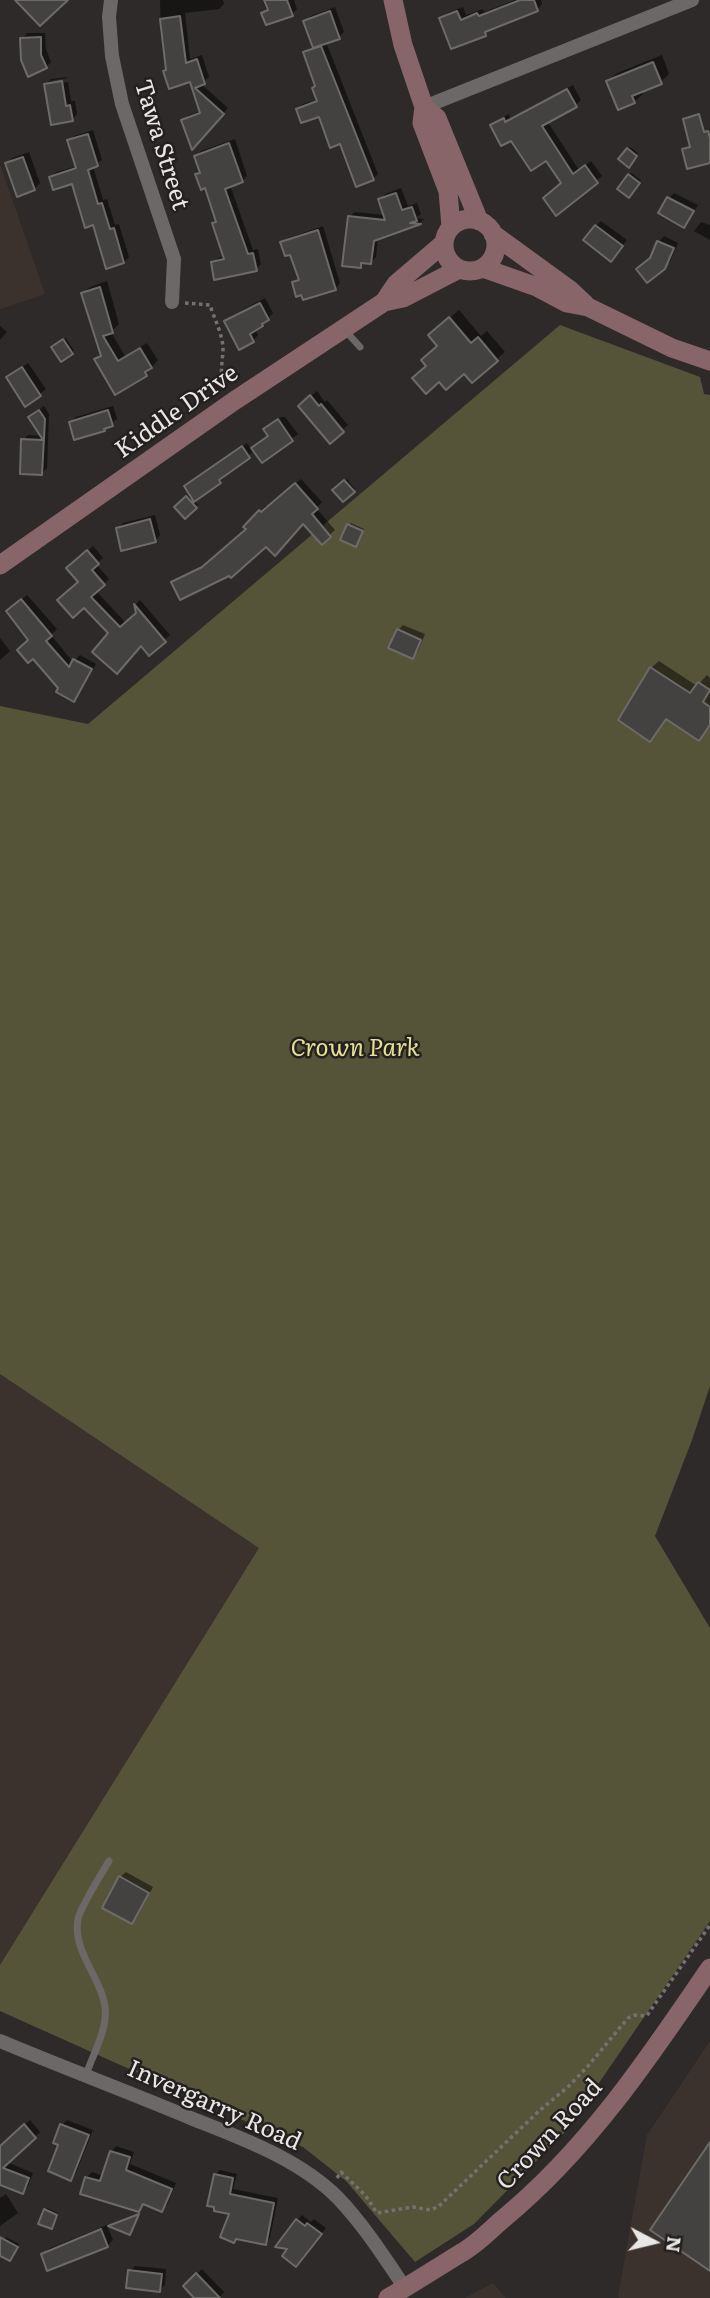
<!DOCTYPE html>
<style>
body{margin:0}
#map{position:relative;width:710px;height:2298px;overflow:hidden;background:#2d2a29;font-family:Literata,serif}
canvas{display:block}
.north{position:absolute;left:619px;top:2207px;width:70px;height:70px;-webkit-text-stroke:5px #23201f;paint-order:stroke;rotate:97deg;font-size:19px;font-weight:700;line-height:28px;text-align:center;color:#e8e7e6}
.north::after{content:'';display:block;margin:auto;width:24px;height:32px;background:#e8e7e6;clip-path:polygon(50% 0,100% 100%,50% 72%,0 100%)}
</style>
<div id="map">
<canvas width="710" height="2298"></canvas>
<div class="north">N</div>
</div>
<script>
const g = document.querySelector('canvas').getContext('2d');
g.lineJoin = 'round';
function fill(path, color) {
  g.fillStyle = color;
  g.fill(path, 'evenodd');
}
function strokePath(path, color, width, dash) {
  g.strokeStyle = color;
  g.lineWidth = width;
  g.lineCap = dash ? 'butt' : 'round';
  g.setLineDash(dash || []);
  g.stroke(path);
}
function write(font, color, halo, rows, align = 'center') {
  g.font = font + ' Literata,serif';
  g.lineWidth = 5;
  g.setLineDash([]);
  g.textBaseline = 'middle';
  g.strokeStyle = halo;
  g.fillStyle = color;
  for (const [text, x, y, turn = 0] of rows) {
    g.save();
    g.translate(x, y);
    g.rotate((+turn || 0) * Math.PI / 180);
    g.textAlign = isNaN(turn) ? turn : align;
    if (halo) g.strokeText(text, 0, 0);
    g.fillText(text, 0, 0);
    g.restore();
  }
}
const built = new Path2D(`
 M0 164 45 294 0 309Z
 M0 1374 260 1547 0 1965Z
 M710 2041V2298H619L618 2296 647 2135Z
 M493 2283 506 2298H465Z`);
const green = new Path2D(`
 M560 325 700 377 704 394 710 395V1386L692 1440 655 1536 710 1628V1921L566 2131 474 2224 415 2262 346 2181 303 2147 0 2011V1965L259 1548 0 1374V706L88 724Z`);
const shadow = new Path2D(`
 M160 0H223L224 4 219 9 185 13 190 59 202 55 209 77 201 84 228 108 193 147 183 120 189 115 201 111 191 80 167 69 161 31Z
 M263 0H294L297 9 292 14 263 13 266 10Z
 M515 0H541L542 4 537 10 491 29 485 34 441 19 447 13 463 7 466 15 483 9 484 12Z
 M335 7 344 32 339 37 326 42 378 174 373 179 320 115 298 109 303 104 318 99 317 85 305 52 314 46 305 21 311 16Z
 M27 33H45L46 49 51 62 46 67 22 39Z
 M662 55 669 74 661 82 641 90 643 94 634 102 608 81 617 73Z
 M67 77V78L50 81V85L68 82 71 101H75L77 114 72 120 46 85 51 79Z
 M573 85 581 100 576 105 547 121 579 170 591 161 602 176 557 213 563 183 547 158 511 139 493 125 498 120 509 114 510 118Z
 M93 130 102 160 93 166 103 200 107 199 115 225 119 224 129 257 124 262 94 223 73 182 51 177 56 172 77 166 69 141 74 136Z
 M235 139 247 176 242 181 230 185 253 250 258 249 261 264 256 269 213 263 218 258 225 256 214 223 218 220 206 186 197 175 201 171 196 156 201 151Z
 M630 147 638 153 628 165 620 159Z
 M29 152 40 183 34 189 7 164 12 158Z
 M631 173 641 180 631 193 619 188Z
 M401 188 408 206 417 203 421 214 416 218 424 219 420 223 378 238 376 257 371 262 365 261 360 266 349 217 355 212 385 215 380 200 385 194Z
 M674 193 698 205 684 226 669 198Z
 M601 221 627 240 616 254 596 226Z
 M701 222 710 225V240L694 231Z
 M323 226 340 283 335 289 303 293 294 283 300 277 291 253 282 243 288 238Z
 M664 236 678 243 670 262 664 268 652 257 659 242Z
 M107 281 119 324 111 332 125 356 147 343 158 360 146 374 96 360 102 354 83 293 90 287Z
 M265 298 273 313 262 325 255 329 258 335 253 341 226 321 231 316Z
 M459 310 481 336 487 331 505 352 496 360 464 371 428 366 439 345V327Z
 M0 326 7 332 0 340Z
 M66 338 74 351 71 353 55 345Z
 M28 363 46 389 26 404 8 377Z
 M317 391 325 402 327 400 348 425 330 441 306 400Z
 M44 406 49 414 47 468 42 473 23 440 28 435 42 436 30 417Z
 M113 406 117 419 104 430 71 422 76 417Z
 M281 417H285L298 434 262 461 255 450 223 475 224 478 220 482 194 500 198 505 185 517 176 507 191 494V482L247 443 252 450 270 436 271 424Z
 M301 479 322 502 316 508 335 530 322 542 304 522 266 545 173 582 179 577 209 562 248 529 246 527 265 506 268 508Z
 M347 479 355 489 343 500 335 490Z
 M155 515 160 535 155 541 118 528 123 523Z
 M351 523 364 529 358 543 349 525Z
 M93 546 103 558 96 564 109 579 96 591 126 623 138 613 136 604 140 600 170 635 149 653 141 643 110 633 80 582 74 563Z
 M27 595 57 629 51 635 73 662 80 655 96 664 79 695 74 700 60 688 30 640 14 606Z
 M403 625 425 634 418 651 413 657 398 630Z
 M0 638 10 651 0 660Z
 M659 661 697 686 707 675 710 678V727L699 739 667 718 650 739 651 668Z
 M126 1872 153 1887 137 1917 132 1922 120 1877Z
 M30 2120 40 2132 7 2162 33 2173 28 2186 23 2192 0 2183V2148Z
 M67 2120 93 2130 76 2173 71 2179 61 2144 62 2125Z
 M116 2146 134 2152 130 2164 176 2183 167 2205 162 2210 144 2205 139 2210 86 2178 92 2172 104 2176 111 2152Z
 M220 2170 237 2174 233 2189 278 2198 270 2238 265 2243 231 2213 215 2175Z
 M6 2194 18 2213 0 2226V2198Z
 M47 2208 58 2213 53 2225 45 2210Z
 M302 2215 311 2222 314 2219 326 2228 301 2260 290 2248 297 2220Z
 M107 2225 113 2240 108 2245 48 2269 43 2255 48 2249Z
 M6 2237 19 2244 10 2259 0 2254V2248Z
 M135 2266 166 2269 165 2285 159 2290 130 2271Z
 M202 2269 224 2292 220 2297 192 2294 185 2286Z`);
const building = new Path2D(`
 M15 0H68L40 26Z
 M264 0H287L293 16 266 25 261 13 268 10Z
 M520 0H534L538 11 485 32 486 36 451 49 439 18 457 11 461 20 477 13 479 16Z
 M330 11 340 39 313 48 303 21Z
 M180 16 186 63 197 59 205 84 195 88 224 114 192 150 181 120 200 113 190 82 169 89 163 71 166 70 160 19Z
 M41 37V55L47 68 28 77 21 60 20 38Z
 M321 46 374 180 356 187 340 144 330 148 319 117 301 123 296 109 317 101 312 88 315 86 303 52Z
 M653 62 662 84 632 96 635 103 618 110 606 81Z
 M62 81 66 106 70 105 73 121 51 125 44 84Z
 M567 89 577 107 542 126 573 174 585 165 598 183 556 216 543 198 561 183 546 161 531 171 511 141 501 146 490 125 504 118 505 122Z
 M699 114 704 132 708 131 710 138V163L687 169 682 149 690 147 683 119Z
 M88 134 98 166 88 170 98 204 102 203 110 229 114 228 124 263 106 269 93 225 85 228 72 184 53 190 49 177 76 168 67 140Z
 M229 143 243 182 225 189 248 254 253 253 257 271 214 280 211 262 224 259 212 223 216 222 205 188 201 190 195 174 200 173 194 156Z
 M627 148 637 156 629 168 618 159Z
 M23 157 35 190 17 197 5 163Z
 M628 174 640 183 629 198 617 189Z
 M396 193 402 210 412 207 417 221 410 223 421 224 374 241 371 264 361 263V268L342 266 348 216 385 220 378 199Z
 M667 197 694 211 684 228 658 213Z
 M595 225 623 246 611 262 583 240Z
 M318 230 336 290 303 300 301 295 296 297 292 282 299 280 290 255 285 256 280 242Z
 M657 241 674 248 665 269 647 283 636 269 650 258Z
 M100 287 113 333 103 336 118 361 140 348 152 368 145 372 147 376 115 395 94 359 101 356 81 293Z
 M260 303 269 320 262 324 263 326 250 334 254 342 239 350 224 321Z
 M449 317 471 343 478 337 498 361 472 383 464 374 446 390 439 382 426 394 412 378 426 366 421 360 437 346 428 335Z
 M63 339 73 354 61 362 51 347Z
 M22 367 41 396 25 407 6 377Z
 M310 395 319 406 321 404 344 432 330 444 298 406Z
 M39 410 45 419 42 475 20 474 21 439 43 440 28 417Z
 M108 410 113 426 104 429 105 431 74 440 69 422Z
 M278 419 293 441 262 463 251 448 268 436 263 429Z
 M242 446 250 458 219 480 221 483 194 502 184 486Z
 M344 480 355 492 343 502 332 490Z
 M295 483 318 509 312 514 331 537 322 545 303 524 275 556 266 547 231 578 229 576 180 600 171 582 202 567 246 529 243 527 259 510 261 512Z
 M186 496 197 508 185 519 174 507Z
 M150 519 156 542 121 551 116 528Z
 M347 524 363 531 356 547 340 540Z
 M87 550 99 564 92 570 105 585 91 597 120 627 136 613 134 604 166 642 149 656 141 646 117 674 92 652 108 633 84 608 73 618 57 600 78 582 66 568Z
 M21 599 52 636 46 641 69 667 73 659 92 669 74 702 56 692 58 688 33 659 28 663 17 650 28 640 6 611Z
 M397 629 421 640 413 659 388 648Z
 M650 667 690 693 698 682 710 690 703 702 710 707V725L699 741 666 719 650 742 618 720Z
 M119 1876 149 1893 132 1924 102 1908Z
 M24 2124 36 2138 3 2168 29 2178 23 2194 0 2185V2146Z
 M60 2124 89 2135 71 2181 48 2171 58 2145 53 2143Z
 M710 2142V2271L650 2230Z
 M110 2151 130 2157 126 2170 172 2189 162 2212 143 2204 139 2212 80 2194 85 2177 100 2181Z
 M214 2174 233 2178 230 2194 274 2203 266 2245 236 2239 234 2243 220 2237 229 2214 214 2211V2207L207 2206Z
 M44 2209 57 2215 52 2229 38 2224Z
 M139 2214 130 2235 108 2226Z
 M296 2219 305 2226 307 2223 322 2234 296 2267 282 2256 287 2249 275 2247Z
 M101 2229 108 2247 47 2271 41 2254Z
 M0 2237 18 2247 10 2261 0 2256Z
 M128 2270 162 2274 160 2292 126 2288Z
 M196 2273 220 2298H194L183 2286Z`);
const path = new Path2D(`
 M185 303 210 305C214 318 223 335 223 349 223 362 218 375 226 388
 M337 2178 341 2172 365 2195 377 2213 413 2207 430 2210 438 2207 539 2111 569 2086 588 2066 628 2018 635 2015 646 2016 648 2014 710 1925`);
const lane = new Path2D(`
 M344 329 360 347
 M86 2075C93 2054 108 2029 105 2007 101 1977 72 1951 78 1919 80 1908 102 1873 109 1861`);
const street = new Path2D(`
 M111 0 109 17 112 56 122 104 174 259 172 302
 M424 107 692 0
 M0 2041C64 2068 129 2092 193 2119 243 2139 299 2159 338 2198 363 2224 385 2258 405 2288`);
const secondary = new Path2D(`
 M393 0 403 45 424 107 422 123 448 191 451 227
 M424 107 437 118 479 221
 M444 245a26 26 0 1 1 52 0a26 26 0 1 1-52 0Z
 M493 234 570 290 585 304
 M483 268 537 287 567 303 588 307 672 348 710 361
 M384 302 396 284 444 243
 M0 565 234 401 384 302 403 298 459 269
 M388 2298C413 2283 437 2268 461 2253 476 2245 490 2230 503 2219 588 2149 649 2058 710 1968`);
const streetNames = [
 ["Tawa Street",161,145,73],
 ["Kiddle Drive",177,412,-35],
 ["Invergarry Road",214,2106,24],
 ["Crown Road",550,2135,-47]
];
const parkNames = [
 ["Crown Park",355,1049]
];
fill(built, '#3b322e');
fill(green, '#565438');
fill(shadow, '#0007');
fill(building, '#444240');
strokePath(building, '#6c6b68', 2);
strokePath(path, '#747271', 3.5, [3.5, 3.5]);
strokePath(lane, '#6b6867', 7);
strokePath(street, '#6b6867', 14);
strokePath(secondary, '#886569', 19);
write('24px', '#e8e7e6', '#23201f', streetNames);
write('italic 24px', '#e5e093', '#23201f', parkNames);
</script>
